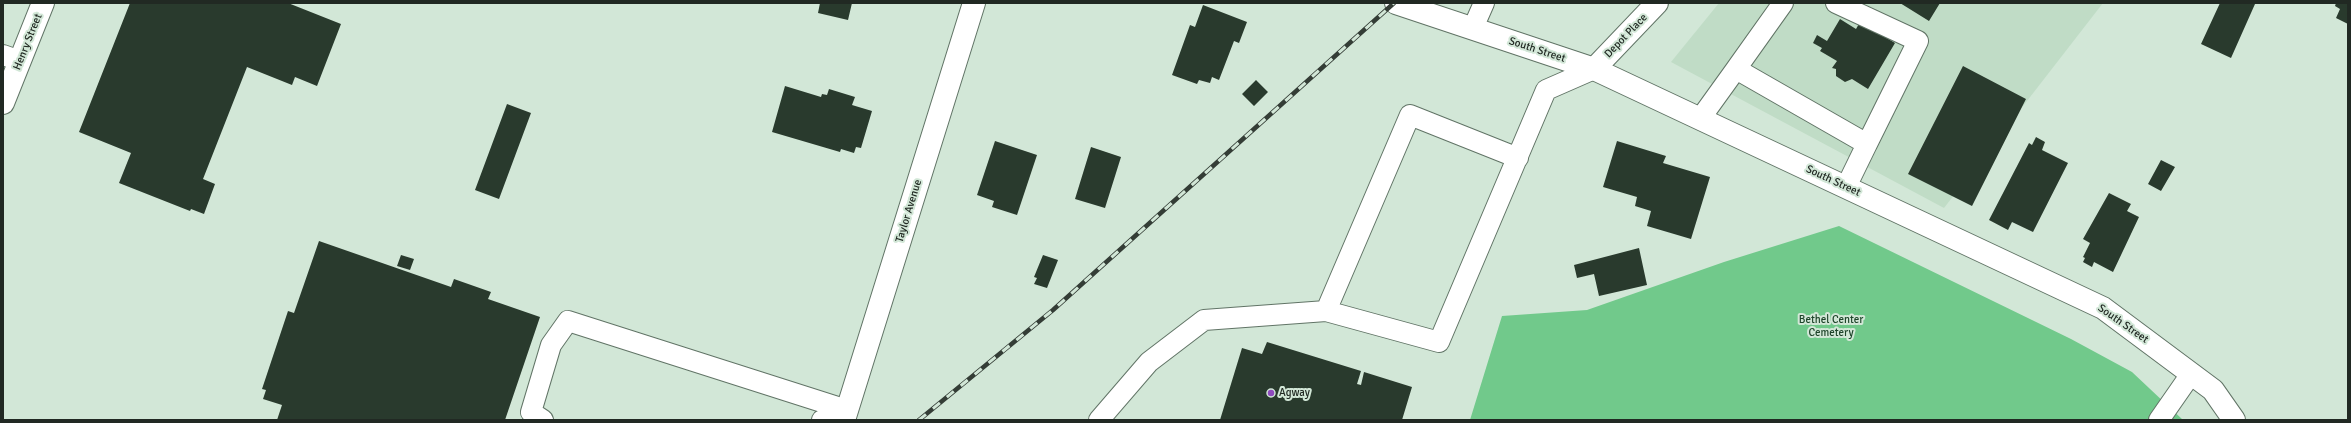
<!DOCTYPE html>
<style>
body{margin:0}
#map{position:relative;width:2351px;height:423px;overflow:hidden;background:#d2e7d7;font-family:Signika,sans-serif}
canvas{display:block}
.frame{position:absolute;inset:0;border:4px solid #212923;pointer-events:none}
</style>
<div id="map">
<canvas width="2351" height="423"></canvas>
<div class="frame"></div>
</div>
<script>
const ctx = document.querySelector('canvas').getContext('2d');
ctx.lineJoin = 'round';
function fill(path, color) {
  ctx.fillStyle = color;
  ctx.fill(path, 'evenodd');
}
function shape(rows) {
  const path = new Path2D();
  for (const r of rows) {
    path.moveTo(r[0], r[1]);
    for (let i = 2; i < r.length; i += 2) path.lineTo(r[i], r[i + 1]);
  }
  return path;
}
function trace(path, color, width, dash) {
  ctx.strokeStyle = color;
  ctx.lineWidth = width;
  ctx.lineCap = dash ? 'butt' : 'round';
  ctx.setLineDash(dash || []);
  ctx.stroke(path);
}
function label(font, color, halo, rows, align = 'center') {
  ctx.font = font + ' Signika,sans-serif';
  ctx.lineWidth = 4;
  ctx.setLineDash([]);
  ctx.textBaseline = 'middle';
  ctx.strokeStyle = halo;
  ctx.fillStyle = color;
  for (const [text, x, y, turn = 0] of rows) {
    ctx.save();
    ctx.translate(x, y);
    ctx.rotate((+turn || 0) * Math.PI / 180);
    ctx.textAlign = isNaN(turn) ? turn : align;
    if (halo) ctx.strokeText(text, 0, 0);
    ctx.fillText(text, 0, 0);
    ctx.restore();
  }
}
const built = shape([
 [1719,3,2103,3,1944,208,1671,62]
]);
const green = shape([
 [1839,226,2071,339,2132,372,2183,420,1470,420,1502,316,1587,310,1724,262]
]);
const building = shape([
 [130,3,288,3,341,24,317,86,295,77,292,85,247,67,203,179,215,184,204,214,191,209,190,211,119,183,131,153,79,132],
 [820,3,852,3,848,20,818,13],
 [1900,3,1940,3,1929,21],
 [2220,3,2255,4,2231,58,2201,44],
 [2336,3,2348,3,2348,24,2336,18,2340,9,2335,6],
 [1203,5,1247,22,1239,43,1234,41,1219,80,1212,77,1210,83,1199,80,1197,84,1172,75,1190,25,1195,27],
 [1840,19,1856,29,1860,22,1895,43,1868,89,1852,79,1845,82,1836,76,1836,69,1832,68,1837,61,1820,51,1822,48,1813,43,1817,35,1827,41],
 [1963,66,2026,99,1972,206,1908,174],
 [1256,80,1268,92,1254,106,1242,94],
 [785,86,821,97,822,94,827,95,829,89,855,97,852,105,872,111,861,148,856,147,854,153,841,149,840,152,772,132],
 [507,104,531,113,499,199,475,190],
 [2036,137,2045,142,2042,150,2068,163,2033,232,2012,222,2008,230,1989,220,2029,143,2032,145],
 [995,141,1037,155,1017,215,992,207,994,201,977,195],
 [1617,141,1666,156,1663,163,1710,177,1691,239,1647,226,1651,211,1635,206,1637,197,1603,187],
 [1091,147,1121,157,1105,208,1075,199],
 [2161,160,2175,167,2161,191,2148,184],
 [2109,193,2131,204,2127,211,2139,217,2113,272,2094,262,2092,267,2083,262,2085,258,2083,257,2090,243,2083,239],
 [319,241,451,287,454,279,491,292,488,299,540,317,505,420,277,420,282,405,263,399,266,390,262,389,288,311,294,313],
 [1639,248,1647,285,1599,296,1594,274,1577,278,1574,265],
 [401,255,414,259,410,270,397,266],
 [1043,255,1058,260,1047,288,1034,284,1037,278,1034,277],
 [1267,342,1361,371,1357,384,1361,385,1364,372,1412,387,1402,420,1220,420,1242,348,1262,354]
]);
const service = shape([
 [1836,3,1918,41,1867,144],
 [1473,28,1484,3],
 [3,55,20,61],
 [1736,69,1783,3],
 [1700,119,1736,69,1867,144,1846,187],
 [1326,311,1410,115,1518,158],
 [543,420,531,412,551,345,568,321,847,410],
 [822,420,847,410],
 [1099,420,1149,362,1204,320,1326,311,1439,342,1546,90,1594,69],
 [2159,420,2191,374]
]);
const minor = shape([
 [1594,69,1657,3],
 [3,103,43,3],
 [844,420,974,3]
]);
const tertiary = shape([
 [1396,3,1594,69,2103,308,2213,390,2234,420]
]);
const rail = shape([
 [919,420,1053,310,1394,3]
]);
const markers = [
 [1271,393,4,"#8f4abe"]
];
const streetNames = [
 ["Depot Place",1626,36,-46],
 ["Henry Street",28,42,-68],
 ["South Street",1537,50,18],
 ["South Street",1833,181,25],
 ["Taylor Avenue",909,211,-73],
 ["South Street",2123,324,35]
];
const parkNames = [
 ["Bethel Center",1831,320],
 ["Cemetery",1831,333]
];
const poiNames = [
 ["Agway",1279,393]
];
fill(built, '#c0dcc6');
fill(green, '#71c98b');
fill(building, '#293a2d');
trace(service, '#617466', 22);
trace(minor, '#617466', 24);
trace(tertiary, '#617466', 24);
trace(service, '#fff', 20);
trace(minor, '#fff', 22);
trace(tertiary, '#fff', 22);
trace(rail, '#343d36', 4.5);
trace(rail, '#d2e7d7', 3, [9]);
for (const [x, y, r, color] of markers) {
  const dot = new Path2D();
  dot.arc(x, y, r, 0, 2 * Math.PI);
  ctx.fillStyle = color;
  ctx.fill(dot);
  trace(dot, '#d2e7d7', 1.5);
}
label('11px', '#212923', '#d2e7d7', streetNames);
label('11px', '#1e442a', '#d2e7d7', parkNames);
label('11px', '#212923', '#d2e7d7', poiNames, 'left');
</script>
